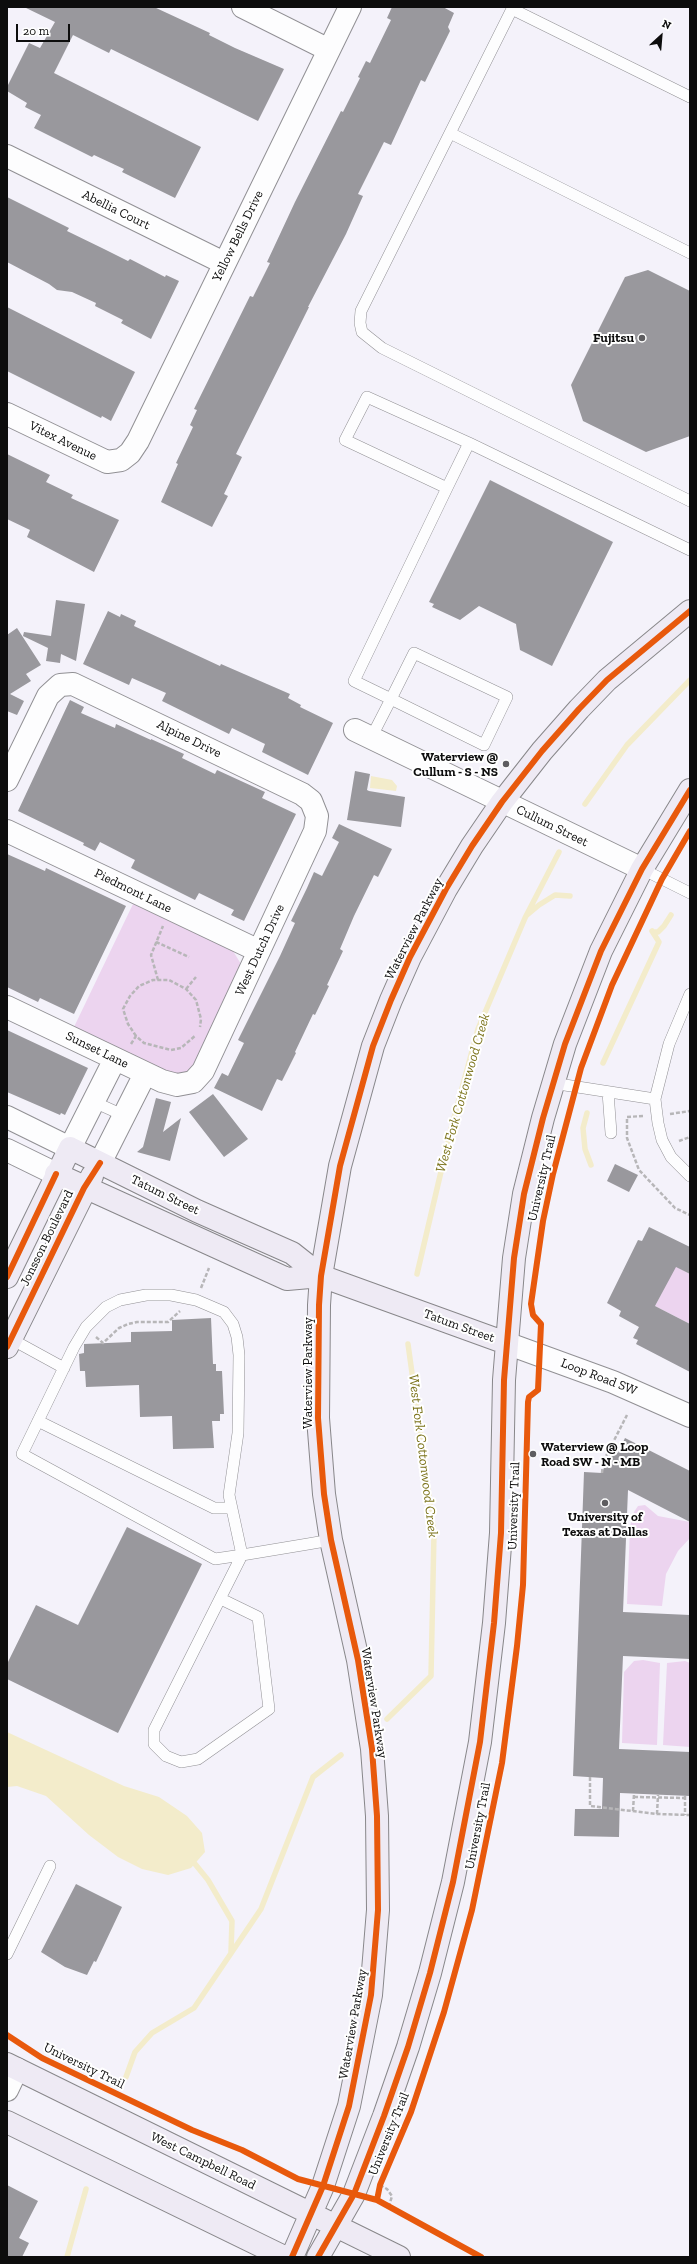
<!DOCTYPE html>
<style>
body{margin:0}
#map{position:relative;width:697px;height:2264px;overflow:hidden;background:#f4f2fa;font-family:"Zilla Slab",serif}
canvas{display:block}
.frame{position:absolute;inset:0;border:8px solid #0d0d0d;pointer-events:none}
.north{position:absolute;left:641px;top:16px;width:40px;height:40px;-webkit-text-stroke:3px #fff;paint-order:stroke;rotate:26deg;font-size:11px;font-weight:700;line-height:16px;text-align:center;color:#0d0d0d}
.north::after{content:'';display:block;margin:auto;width:14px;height:18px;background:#0d0d0d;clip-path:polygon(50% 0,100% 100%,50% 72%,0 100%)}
.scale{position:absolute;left:16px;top:24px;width:54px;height:18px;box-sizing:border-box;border:2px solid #0d0d0d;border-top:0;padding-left:5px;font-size:12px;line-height:14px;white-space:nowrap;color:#0d0d0d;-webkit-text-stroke:3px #fff;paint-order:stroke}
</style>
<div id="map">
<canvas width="697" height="2264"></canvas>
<div class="frame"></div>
<div class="north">N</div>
<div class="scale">20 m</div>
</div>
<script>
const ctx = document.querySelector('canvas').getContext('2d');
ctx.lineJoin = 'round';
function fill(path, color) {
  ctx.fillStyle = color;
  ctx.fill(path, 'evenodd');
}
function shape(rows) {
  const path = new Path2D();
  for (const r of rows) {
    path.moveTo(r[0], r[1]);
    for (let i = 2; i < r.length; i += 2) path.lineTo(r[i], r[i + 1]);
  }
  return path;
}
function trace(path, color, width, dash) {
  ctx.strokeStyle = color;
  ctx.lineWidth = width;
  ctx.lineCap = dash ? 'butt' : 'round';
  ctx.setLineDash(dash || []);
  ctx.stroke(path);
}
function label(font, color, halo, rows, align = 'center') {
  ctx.font = font + ' "Zilla Slab",serif';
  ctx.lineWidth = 4;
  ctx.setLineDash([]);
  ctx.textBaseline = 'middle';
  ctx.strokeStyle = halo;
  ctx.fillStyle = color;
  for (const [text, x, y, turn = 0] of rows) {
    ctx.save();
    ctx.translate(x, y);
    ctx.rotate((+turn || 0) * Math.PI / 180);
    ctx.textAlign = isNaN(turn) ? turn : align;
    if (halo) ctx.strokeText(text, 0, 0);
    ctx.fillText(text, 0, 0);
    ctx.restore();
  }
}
const green = shape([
 [133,904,233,951,241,964,192,1067,189,1072,183,1075,173,1074,74,1027],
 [673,1265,690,1274,690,1324,655,1306,667,1283],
 [645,1505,658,1516,690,1522,690,1538,678,1551,666,1574,662,1606,627,1604,630,1527,634,1512,638,1506],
 [643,1660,660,1663,657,1745,622,1743,624,1672,634,1661],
 [685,1661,690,1663,690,1747,663,1745,667,1663]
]);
const water = shape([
 [371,776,392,780,397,786,396,791,370,788],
 [7,1732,124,1786,159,1797,187,1816,202,1833,205,1852,191,1868,168,1875,142,1869,118,1857,89,1835,46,1796,17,1786,7,1787]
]);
const stream = shape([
 [585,804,627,745,690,680],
 [527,915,539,905,555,895,570,896],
 [654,932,658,932,664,926,671,915],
 [603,1063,659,942,652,931],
 [587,1113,583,1128,585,1149,591,1165],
 [417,1274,451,1129,478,1029,525,918,559,852],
 [387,1719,431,1676,434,1533,408,1344],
 [191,1859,208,1880,232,1921,231,1952],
 [126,2077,135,2052,152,2033,194,2008,261,1909,313,1777,341,1755],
 [67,2257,86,2189]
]);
const building = shape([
 [24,7,154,7,210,33,209,35,235,48,284,69,258,121,111,49,109,53,73,35,54,73,201,147,175,198,122,172,124,169,94,155,92,157,34,128,41,115,25,107,27,103,7,91,7,87,29,43,40,48,55,22],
 [392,7,443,7,454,13,448,27,450,31,425,82,421,80,391,145,384,142,358,194,363,196,346,234,308,307,309,307,236,454,242,457,224,494,228,496,212,527,161,502,178,464,176,463,193,427,190,425,197,410,194,409,250,296,253,297,270,263,267,262,295,202,341,111,343,112,360,78,358,77,366,61,370,63,391,20,387,18],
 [7,197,69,228,67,231,104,249,128,261,130,259,165,277,166,275,179,281,151,339,121,323,123,320,95,306,96,303,72,292,57,290,49,284,7,262],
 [648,270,690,291,690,436,646,452,583,421,571,385,625,277],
 [7,307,135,372,111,421,102,416,101,418,7,371],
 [7,454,50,475,46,482,73,495,71,498,119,520,94,572,27,537,30,530,7,519],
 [490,480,613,542,552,666,520,650,516,624,479,606,460,620,432,607,434,604,429,602],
 [56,600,85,604,76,661,61,654,60,663,46,661,48,648,23,636,24,632,51,636],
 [108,611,120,617,121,614,136,621,134,626,220,666,221,664,290,694,288,698,301,705,300,707,333,723,308,775,262,752,265,744,232,728,229,734,162,701,166,693,132,678,129,685,83,664],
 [17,628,41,665,26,674,31,681,10,694,24,701,17,715,7,711,7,635],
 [70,700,84,707,81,713,115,728,116,724,151,740,151,739,184,754,182,758,215,774,217,770,265,792,262,798,296,814,244,921,231,915,234,910,199,893,195,900,131,868,135,860,100,842,95,851,83,845,84,843,18,811],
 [355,771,370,774,367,790,369,791,405,797,401,827,347,820],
 [339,824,392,849,378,877,374,875,354,916,340,949,343,951,327,985,329,986,315,1015,313,1014,295,1052,296,1053,282,1081,277,1079,262,1111,214,1088,222,1073,228,1076,244,1043,238,1040,280,956,295,923,291,921,307,888,314,872,322,876,339,842,332,838],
 [7,854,45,871,46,868,126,906,74,1014,40,998,38,1002,7,987],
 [7,1030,88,1068,65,1115,61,1113,60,1115,7,1092],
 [213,1094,248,1139,224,1157,189,1112],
 [156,1098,171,1102,163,1132,181,1118,170,1161,137,1152,143,1147],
 [615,1164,638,1175,629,1192,607,1181],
 [649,1227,690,1247,690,1274,676,1267,655,1306,690,1324,690,1372,636,1344,638,1340,633,1338,639,1327,619,1316,621,1311,607,1303,638,1240,642,1241],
 [211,1318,213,1364,216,1364,216,1371,222,1371,224,1414,220,1414,220,1421,212,1421,214,1448,173,1449,172,1416,140,1417,139,1385,86,1387,85,1371,80,1371,79,1354,84,1353,84,1344,131,1342,131,1332,172,1331,172,1320],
 [625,1438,690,1471,690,1522,628,1490,623,1612,690,1615,690,1659,623,1656,619,1749,690,1752,690,1796,620,1793,619,1837,574,1836,575,1809,602,1809,603,1778,573,1776,584,1472,602,1473,611,1450,618,1453],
 [127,1527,202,1564,118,1733,7,1679,7,1664,36,1605,78,1625],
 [76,1884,122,1907,96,1962,94,1961,87,1975,65,1967,41,1952],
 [7,2185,38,2201,19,2238,29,2243,22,2257,7,2257]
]);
const path = shape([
 [156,942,189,957],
 [158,980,151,955,163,926],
 [186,989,196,977],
 [136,1036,128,1024,123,1009,130,996,139,986,153,980,169,980,186,989,196,1000,201,1019,200,1027],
 [131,1044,136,1036,144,1043,171,1050,181,1048,196,1035],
 [670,1114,690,1111],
 [643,1116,627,1117,627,1138,639,1170,675,1208,690,1215],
 [679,1141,690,1137],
 [201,1288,209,1268],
 [96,1337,103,1343,119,1328,128,1324,137,1322,168,1322,180,1311],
 [602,1473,603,1462,627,1415],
 [590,1777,590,1806,657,1814,690,1815],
 [685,1796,685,1815],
 [634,1797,685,1798],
 [633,1811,634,1794],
 [657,1814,658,1795],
 [380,2185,387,2189,392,2196,389,2206]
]);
const lane = shape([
 [450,133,512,9,690,97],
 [690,253,450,133,361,311,360,323,362,332,382,348,690,501],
 [469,443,690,550],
 [371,738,391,699,414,653,507,697,484,745,391,699,354,681,447,488,469,443,367,397,345,440,447,488],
 [642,869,690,893],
 [690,994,669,1044,655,1099,658,1123,662,1140,671,1157,690,1176],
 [552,1083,655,1099],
 [608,1092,611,1133],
 [94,1102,125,1116],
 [11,1339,64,1368],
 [38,1421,214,1508,232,1508],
 [221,1599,258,1617,269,1709,198,1759,181,1762,166,1756,154,1744,154,1730,242,1555,229,1495,238,1433,239,1355,237,1337,233,1324,224,1312,196,1300,171,1295,146,1295,120,1300,106,1307,86,1327,74,1347,22,1454,215,1559,242,1555,308,1544,331,1540],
 [7,1954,50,1866]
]);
const street = shape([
 [243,7,329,50],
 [7,156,224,263],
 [7,414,107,462,121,460,130,453,138,441,350,7],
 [355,730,642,869],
 [7,780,48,696,60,685,73,684,302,794,311,801,317,816,315,831,203,1071,193,1082,177,1085,162,1081,7,1007],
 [7,831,259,951],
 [7,1117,70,1148,115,1059],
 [7,1150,56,1174],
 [100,1163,145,1074],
 [506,1343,613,1382,690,1416],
 [7,2090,17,2069]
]);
const secondary = shape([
 [56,1174,287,1279,321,1276],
 [7,1277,70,1148,197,1211,292,1253,321,1276,506,1343],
 [7,1347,92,1176],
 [7,2064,399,2257],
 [7,2122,284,2257],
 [292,2257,323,2186,349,2106,371,1995,378,1910,377,1816,372,1749,358,1660,331,1540,324,1494,318,1418,319,1305,321,1276,340,1166,373,1046,391,1000,410,957,446,889,472,846,502,802,542,751,579,709,607,680,690,611],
 [318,2257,354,2194,384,2116,408,2047,430,1973,453,1882,480,1742,494,1623,501,1533,504,1380,514,1258,524,1194,543,1118,565,1044,601,951,642,869,690,790]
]);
const cycleway = shape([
 [7,1277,56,1174],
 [7,1347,84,1188,100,1163],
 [7,2035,42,2058,192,2130,242,2150,298,2179,377,2200,481,2257],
 [377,2200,380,2185,411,2112,444,2012,472,1910,502,1763,517,1646,523,1585,528,1402,529,1397,538,1390,541,1324,533,1315,531,1304,543,1221,553,1174,581,1068,612,985,662,879,690,831],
 [292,2257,323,2186,349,2106,371,1995,378,1910,377,1816,372,1749,358,1660,331,1540,324,1494,318,1418,319,1305,321,1276,340,1166,373,1046,391,1000,410,957,446,889,472,846,502,802,542,751,579,709,607,680,690,611],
 [318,2257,354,2194,384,2116,408,2047,430,1973,453,1882,480,1742,494,1623,501,1533,504,1380,514,1258,524,1194,543,1118,565,1044,601,951,642,869,690,790]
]);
const markers = [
 [642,338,4,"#5e5d60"],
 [506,764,4,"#5e5d60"],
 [533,1454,4,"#5e5d60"],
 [605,1503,4,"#5e5d60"]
];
const streetNames = [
 ["Abellia Court",116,210,26],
 ["Yellow Bells Drive",238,236,-64],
 ["Vitex Avenue",63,441,26],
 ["Alpine Drive",189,739,26],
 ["Cullum Street",552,826,26],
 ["Piedmont Lane",133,891,26],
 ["Waterview Parkway",414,929,-63],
 ["West Dutch Drive",260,950,-65],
 ["Sunset Lane",97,1050,26],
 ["University Trail",542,1178,-77],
 ["Tatum Street",165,1195,26],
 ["Jonsson Boulevard",47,1238,-64],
 ["Tatum Street",459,1326,20],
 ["Waterview Parkway",308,1373,-90],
 ["Loop Road SW",599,1377,21],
 ["University Trail",514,1506,-88],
 ["Waterview Parkway",374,1703,81],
 ["University Trail",478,1826,-79],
 ["Waterview Parkway",353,2024,-80],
 ["University Trail",84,2066,26],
 ["University Trail",389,2134,-68],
 ["West Campbell Road",203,2161,26]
];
const poiNames = [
 ["Fujitsu",634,338],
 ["Waterview @",498,757],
 ["Cullum - S - NS",498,772],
 ["Waterview @ Loop",541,1447,"left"],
 ["Road SW - N - MB",541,1462,"left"],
 ["University of",605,1517,"center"],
 ["Texas at Dallas",605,1532,"center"]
];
const waterNames = [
 ["West Fork Cottonwood Creek",463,1093,-74],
 ["West Fork Cottonwood Creek",423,1456,83]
];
fill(green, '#ecd4ef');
fill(water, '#f3eccb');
trace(stream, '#f3eccb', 5.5);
fill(building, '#99989d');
trace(lane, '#919094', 12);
trace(street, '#919094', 24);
trace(secondary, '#88878a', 24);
trace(path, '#b7b6b8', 2.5, [4, 2]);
trace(lane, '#fdfdfe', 11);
trace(street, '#fdfdfe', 22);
trace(secondary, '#eeeaf4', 22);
trace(cycleway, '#e8590c', 6);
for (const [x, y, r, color] of markers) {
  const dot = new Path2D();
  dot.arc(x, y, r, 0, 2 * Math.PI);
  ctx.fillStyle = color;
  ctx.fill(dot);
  trace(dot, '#fff', 1.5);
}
label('13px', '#0d0d0d', '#fff', streetNames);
label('bold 13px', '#0d0d0d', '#fff', poiNames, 'right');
label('italic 14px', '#7c741c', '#fff', waterNames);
</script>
